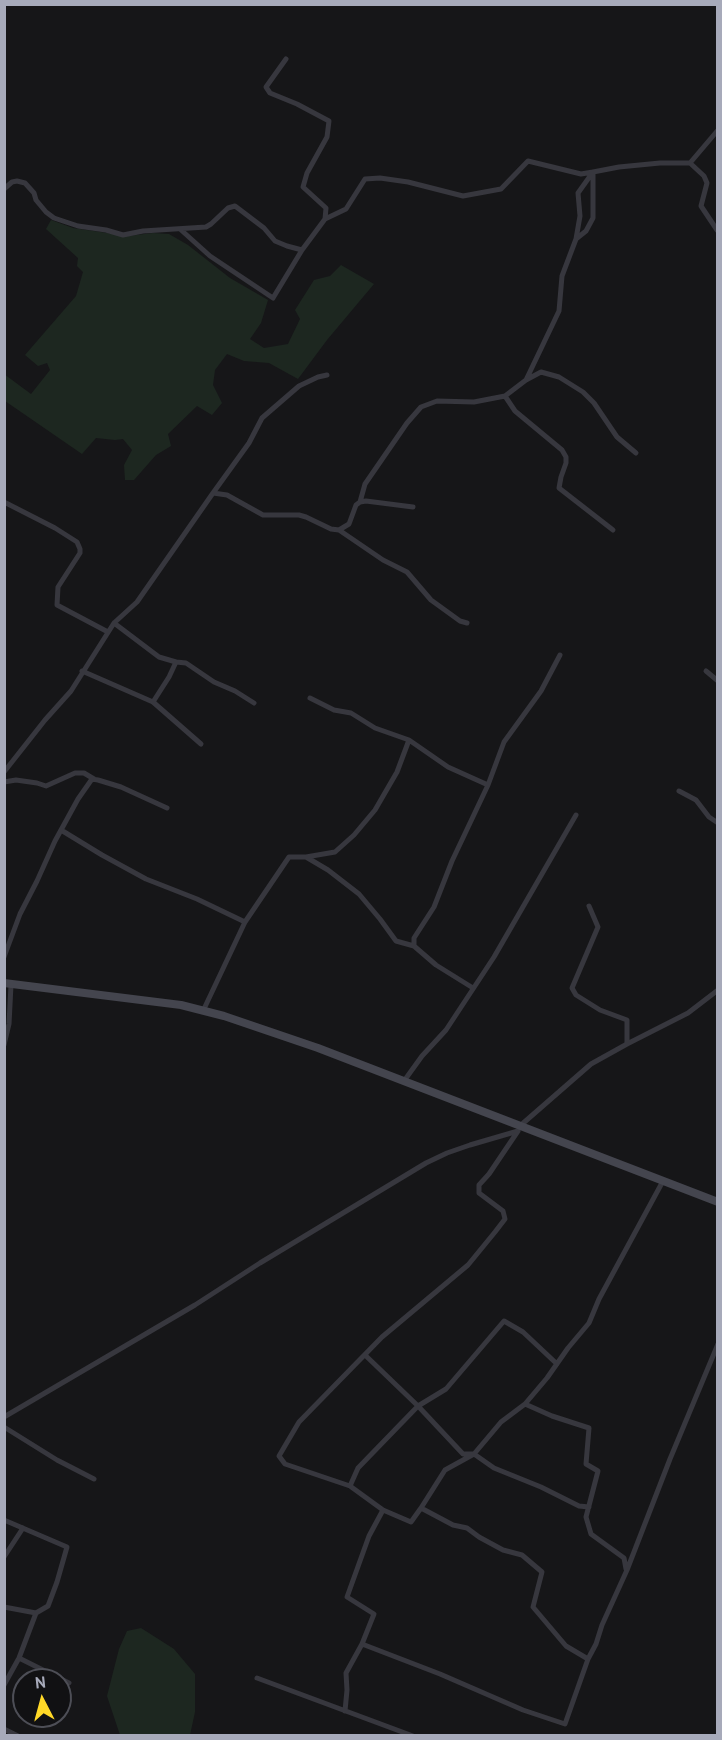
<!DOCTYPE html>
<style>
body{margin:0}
#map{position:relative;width:722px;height:1740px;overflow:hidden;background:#161618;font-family:"PT Sans",sans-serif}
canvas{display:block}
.frame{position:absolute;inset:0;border:6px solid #a7aaba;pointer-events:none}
.north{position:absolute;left:12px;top:1668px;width:60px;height:60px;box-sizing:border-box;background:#111113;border:2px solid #4d4e56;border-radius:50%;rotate:354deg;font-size:16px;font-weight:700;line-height:24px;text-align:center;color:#a7aaba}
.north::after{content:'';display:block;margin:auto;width:21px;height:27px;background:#ffd827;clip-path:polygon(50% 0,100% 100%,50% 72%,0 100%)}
</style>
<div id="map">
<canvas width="722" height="1740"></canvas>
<div class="frame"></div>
<div class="north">N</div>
</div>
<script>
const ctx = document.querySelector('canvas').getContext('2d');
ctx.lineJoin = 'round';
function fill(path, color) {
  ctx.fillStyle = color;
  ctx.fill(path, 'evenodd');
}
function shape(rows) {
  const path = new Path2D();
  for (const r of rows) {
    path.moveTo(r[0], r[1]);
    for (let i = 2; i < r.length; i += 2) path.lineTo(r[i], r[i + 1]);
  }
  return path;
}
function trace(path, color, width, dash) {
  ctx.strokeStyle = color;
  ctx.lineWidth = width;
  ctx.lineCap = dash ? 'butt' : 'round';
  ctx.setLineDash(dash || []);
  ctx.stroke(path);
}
const green = shape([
 [51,220,73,228,128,236,153,233,169,234,188,245,230,278,268,300,261,323,250,339,264,348,288,344,300,319,295,310,314,280,330,276,341,265,374,284,327,340,298,379,269,363,244,361,227,354,215,370,213,385,222,403,212,415,197,406,168,434,171,446,156,455,134,480,125,480,124,465,132,450,123,439,115,440,96,438,82,454,5,401,4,374,31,394,50,370,47,363,38,366,25,355,76,296,83,272,77,266,78,258,46,229],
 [141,1628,174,1649,195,1674,195,1712,190,1735,120,1735,107,1696,119,1649,127,1631]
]);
const minor = shape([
 [286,59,266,87,270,93,297,104,329,121,327,137,307,173,303,187,326,208,325,219],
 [690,163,718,130],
 [4,189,12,182,17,181,25,183,34,193,36,200,46,212,54,218,78,226,106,230,123,235,143,231,206,227,211,224,228,208,235,206,264,228,275,241,287,246,302,250,325,219,346,209,365,179,380,178,408,182,463,196,501,189,528,161,581,174,593,172,593,218,586,231,576,239],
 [180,229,210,256,273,298,302,250],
 [526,380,541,372,559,377,583,392,594,403,617,437,636,453],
 [505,396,515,411,562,450,566,457,566,463,561,477,559,488,613,530],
 [213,493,249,443,262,418,299,386,318,377,327,375],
 [4,502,55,528,77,542,80,549,80,553,58,587,57,605,108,632],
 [360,502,365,484,407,423,421,407,437,401,474,402,505,396,526,380,559,311,562,276,576,239,580,216,578,193,593,172,619,167,660,163,690,163,704,176,707,183,701,206,717,230],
 [339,530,383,560,407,572,431,600,460,621,467,623],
 [114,623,159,657,176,662,169,677,153,702],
 [176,662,186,663,214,682,235,691,254,703],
 [82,671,153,702,201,744],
 [706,671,718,681],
 [310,698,334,710,351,713,375,728,409,740,448,767,488,785],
 [4,772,45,720,71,691,114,623,137,602,213,493,227,495,263,515,299,515,306,517,331,529,339,530,349,524,356,505,360,502,366,501,413,507],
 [4,782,16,780,37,783,46,786,75,773,84,773,94,779],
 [679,791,696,800,709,817,718,823],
 [61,830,102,855,146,879,197,899,245,922],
 [306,857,328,870,359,894,380,919,396,941,414,946],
 [589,906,598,927,572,988,576,995,600,1010,627,1020,627,1044],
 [4,957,20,914,37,881,55,841,78,799,92,779,98,780,121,787,167,808],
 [473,988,436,965,414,946,414,938,434,907,452,861,488,785,504,742,541,691,560,655],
 [203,1011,245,922,289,857,306,857,335,852,354,835,375,810,397,772,409,740],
 [4,1045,9,1024,11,985],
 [404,1081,422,1056,446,1030,494,957,576,815],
 [521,1125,591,1064,627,1044,688,1013,718,990],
 [365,1355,418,1406,446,1389,504,1321,523,1332,557,1364],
 [525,1404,501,1422,474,1454,494,1468,541,1487,579,1506,589,1507],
 [4,1417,195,1305,260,1263,426,1163,447,1153,470,1145,518,1131],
 [4,1427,57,1460,94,1479],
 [474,1454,445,1470,421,1508,453,1525,467,1528,479,1537,503,1550,522,1555,542,1572,533,1607,566,1646,588,1659],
 [350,1486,358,1468,418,1406,463,1454,473,1454],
 [421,1508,411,1522,383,1510,350,1486,285,1464,279,1456,299,1422,382,1337,468,1265,495,1232,505,1219,503,1211,479,1193,479,1185,489,1174,518,1131],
 [4,1520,67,1547,57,1582,48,1606,36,1613],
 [4,1557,23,1528],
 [626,1569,624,1558,591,1534,586,1517,598,1471,586,1464,589,1428,552,1416,525,1404,547,1378,568,1348,589,1323,599,1299,663,1181],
 [4,1607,36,1613,19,1658,4,1685],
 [362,1644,374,1614,347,1597,369,1536,383,1510],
 [19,1658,69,1683],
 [257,1678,413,1736],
 [345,1711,347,1690,346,1673,362,1644,440,1674,523,1710,565,1724,588,1659,596,1644,602,1625,627,1570,670,1459,718,1344],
 [4,1729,18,1736]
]);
const secondary = shape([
 [4,983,181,1005,224,1016,318,1048,718,1202]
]);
fill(green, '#1d2720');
trace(minor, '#37373e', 5);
trace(secondary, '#44454e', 8);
</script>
